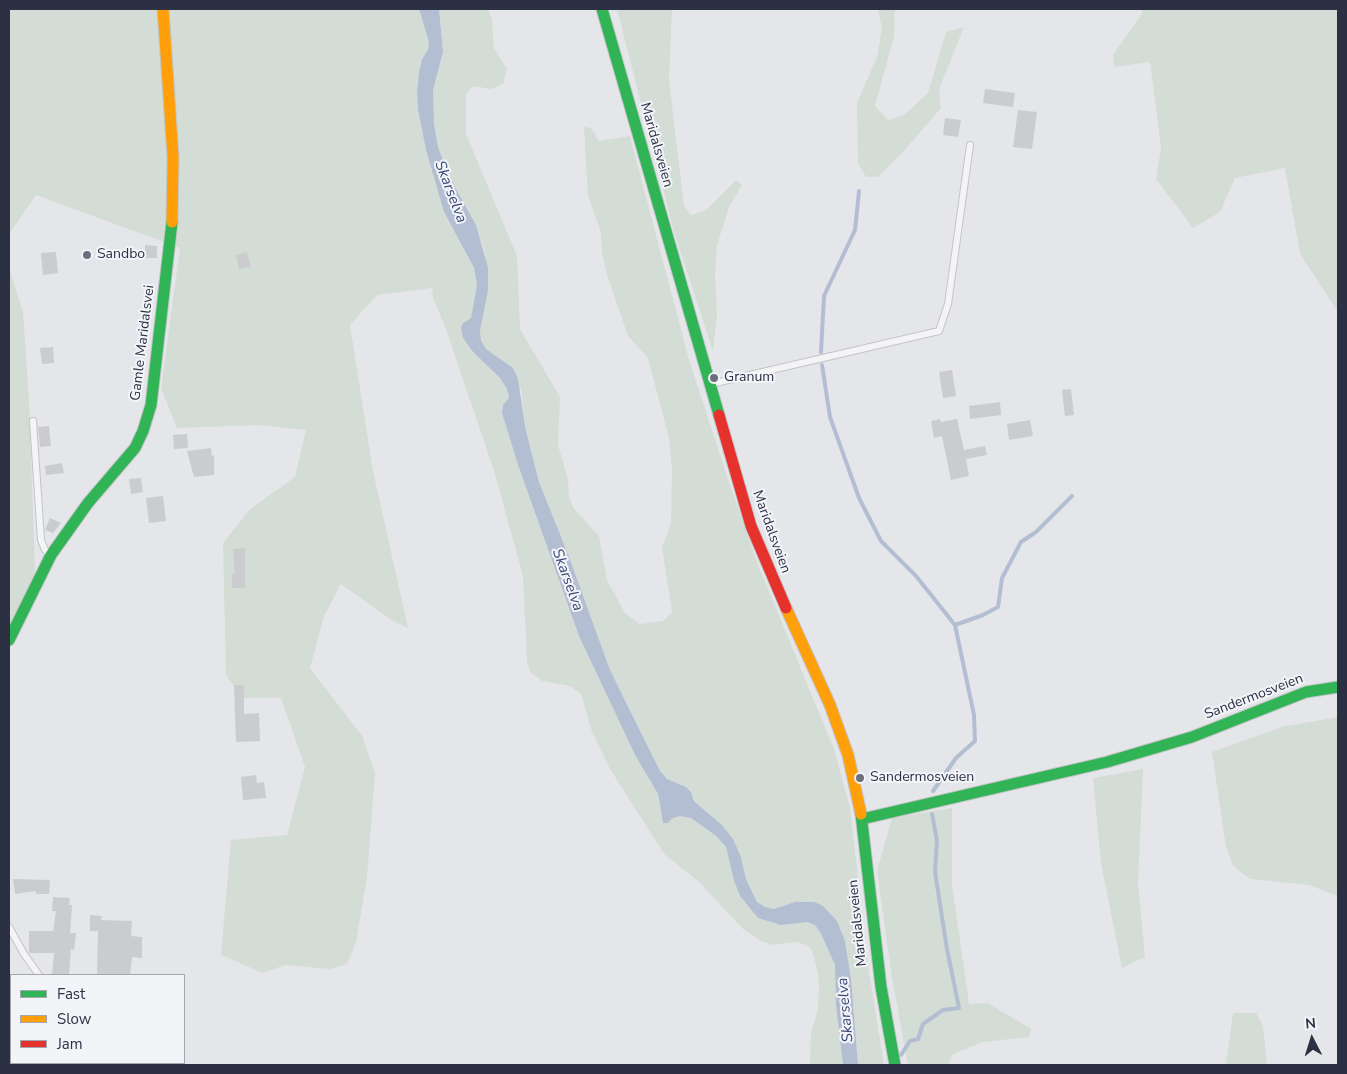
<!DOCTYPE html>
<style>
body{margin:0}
#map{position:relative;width:1347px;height:1074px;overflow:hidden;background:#e5e6e9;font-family:"Nunito Sans",sans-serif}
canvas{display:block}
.frame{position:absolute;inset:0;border:10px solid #2b3043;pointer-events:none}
.legend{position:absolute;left:10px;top:974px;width:175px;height:90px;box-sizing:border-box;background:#f3f4f8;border:1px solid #a3a6b0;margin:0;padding:6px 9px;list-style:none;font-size:15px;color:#2b3043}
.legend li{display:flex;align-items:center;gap:10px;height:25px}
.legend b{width:25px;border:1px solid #a3a6b0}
.north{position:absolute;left:1287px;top:1014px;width:50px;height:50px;-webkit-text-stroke:4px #f3f4f8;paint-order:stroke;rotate:355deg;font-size:14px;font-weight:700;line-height:20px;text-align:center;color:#2b3043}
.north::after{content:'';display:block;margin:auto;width:18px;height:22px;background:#2b3043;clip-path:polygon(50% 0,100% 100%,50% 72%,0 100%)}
</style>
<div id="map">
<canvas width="1347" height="1074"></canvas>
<div class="frame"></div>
<ul class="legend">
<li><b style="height:6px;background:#30b455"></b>Fast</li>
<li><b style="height:6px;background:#ff9f0a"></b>Slow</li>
<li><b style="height:6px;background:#e5322d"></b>Jam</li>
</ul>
<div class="north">N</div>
</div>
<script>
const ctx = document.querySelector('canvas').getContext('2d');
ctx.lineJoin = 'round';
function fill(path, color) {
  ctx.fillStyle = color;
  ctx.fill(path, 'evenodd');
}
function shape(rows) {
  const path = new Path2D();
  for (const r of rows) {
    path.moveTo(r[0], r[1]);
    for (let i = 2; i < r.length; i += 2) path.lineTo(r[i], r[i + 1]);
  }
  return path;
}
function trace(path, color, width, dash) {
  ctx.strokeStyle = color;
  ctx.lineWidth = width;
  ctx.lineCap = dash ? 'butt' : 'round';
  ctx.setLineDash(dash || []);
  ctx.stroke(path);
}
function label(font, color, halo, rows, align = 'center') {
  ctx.font = font + ' "Nunito Sans",sans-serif';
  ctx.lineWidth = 4;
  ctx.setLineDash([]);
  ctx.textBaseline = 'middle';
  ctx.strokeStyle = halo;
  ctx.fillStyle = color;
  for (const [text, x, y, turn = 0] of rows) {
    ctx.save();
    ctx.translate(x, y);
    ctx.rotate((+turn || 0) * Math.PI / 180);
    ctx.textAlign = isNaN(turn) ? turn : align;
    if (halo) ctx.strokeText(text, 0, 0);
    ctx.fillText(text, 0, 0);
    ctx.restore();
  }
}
const green = shape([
 [9,9,419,9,429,42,428,50,422,59,419,72,417,93,418,110,426,150,444,212,474,269,477,285,471,319,462,324,461,329,463,338,473,352,500,378,507,389,509,398,502,413,518,465,579,636,635,755,658,794,661,815,671,819,680,816,691,818,716,836,726,847,734,881,740,896,758,918,790,923,807,922,815,925,821,934,835,965,836,1006,843,1065,810,1065,811,1034,818,1008,819,990,818,973,812,950,807,945,796,942,772,945,761,941,743,929,699,882,664,854,610,769,592,732,581,694,570,686,542,681,530,672,527,662,523,576,495,474,446,329,433,298,432,288,377,295,350,325,373,471,408,628,393,621,341,584,324,616,310,668,362,736,375,773,367,878,356,942,347,964,330,969,285,965,263,973,221,955,231,840,287,835,305,767,281,698,242,698,226,675,223,543,250,509,295,477,306,430,257,425,177,428,161,388,180,248,36,195,9,234],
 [439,9,488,9,492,19,494,48,507,69,503,84,491,89,473,86,466,94,466,134,517,256,520,329,560,397,558,445,568,479,569,497,574,509,599,536,607,580,625,613,640,624,663,621,672,612,662,547,671,524,672,468,669,438,648,358,628,336,607,275,602,252,601,232,588,196,584,127,591,128,599,141,630,136,689,360,731,488,757,562,834,749,850,808,869,971,884,1065,858,1065,845,941,785,906,774,909,765,907,757,902,746,879,741,857,722,825,694,801,691,792,686,787,667,779,660,771,610,670,568,554,539,482,526,431,521,389,497,357,486,349,481,340,480,331,488,291,488,267,484,249,476,225,449,176,438,147,434,124,433,90,443,52],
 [617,9,672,9,669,80,684,206,691,215,706,210,736,180,742,185,729,207,717,245,715,274,717,315,713,351,674,232],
 [878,9,895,9,894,36,875,106,888,120,904,115,928,93,946,32,964,27,939,89,941,108,903,152,878,177,866,177,858,163,857,103,877,57,882,28],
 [1141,9,1338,9,1338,312,1300,254,1285,168,1235,178,1220,212,1193,228,1156,179,1161,148,1150,62,1114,67,1113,55,1143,12],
 [9,268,23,312,29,400,35,568,34,581,9,632],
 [1338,717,1338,896,1309,885,1250,879,1233,866,1226,847,1212,752,1281,727],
 [1143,769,1138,884,1145,957,1122,968,1101,863,1093,778],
 [952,808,952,884,969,1004,988,1003,1031,1029,1029,1037,983,1042,953,1054,948,1065,908,1065,892,978,877,871,892,818],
 [1233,1013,1256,1013,1263,1026,1267,1065,1226,1065]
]);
const water = shape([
 [419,9,439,9,443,52,433,90,434,124,438,147,449,176,476,225,488,267,488,291,480,331,481,340,486,349,513,368,518,379,526,431,539,482,568,554,610,670,660,771,667,779,686,787,691,792,694,801,722,825,733,839,741,857,746,879,757,902,765,907,774,909,795,902,814,902,823,906,837,921,845,941,851,979,858,1065,843,1065,836,1006,835,965,821,934,815,925,807,922,781,925,758,918,740,896,734,881,726,847,716,836,691,818,680,816,671,819,668,823,663,823,658,794,635,755,579,636,518,465,502,413,503,405,509,398,507,389,500,378,473,352,463,338,461,328,462,324,471,318,477,285,474,268,444,212,426,150,418,110,417,93,419,72,422,59,428,50,429,42]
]);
const stream = shape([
 [821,352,824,296,855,230,859,191],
 [822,365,830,417,859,498,881,541,916,576,955,625,974,715,975,741,956,758,933,791],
 [955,625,983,615,998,607,1002,578,1021,542,1036,532,1072,496],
 [901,1055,910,1041,918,1039,923,1024,943,1010,959,1008,947,949,935,872,937,841,932,814]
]);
const building = shape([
 [985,89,1015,93,1013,107,983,103],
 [1018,110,1037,112,1032,149,1013,147],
 [945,118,961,120,958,137,943,135],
 [145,245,157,246,157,258,145,258],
 [56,252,58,273,43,275,41,253],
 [247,252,251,267,239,269,236,255],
 [53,347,54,363,42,364,40,348],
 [952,370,956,396,943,398,939,372],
 [1071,389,1074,415,1065,416,1062,390],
 [1000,402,1001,415,970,419,969,406],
 [940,419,941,422,957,419,964,450,985,446,987,455,966,459,969,476,951,480,942,436,934,438,931,421],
 [1030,420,1033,436,1009,440,1007,424],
 [49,426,51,446,40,447,38,427],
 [187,434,188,448,174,449,173,435],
 [211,448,212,456,214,455,214,475,194,477,187,451],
 [62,463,64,473,46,475,45,466],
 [141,478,143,492,131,494,129,479],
 [163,496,166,521,149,523,146,498],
 [50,518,61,523,53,533,45,530],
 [245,548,245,588,232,588,232,574,235,574,233,549],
 [234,685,244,685,244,714,259,713,260,741,236,742],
 [256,775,257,783,264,782,266,798,243,800,241,777],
 [13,879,50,880,49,894,36,894,36,891,15,894],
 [53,897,70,898,69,905,72,905,70,933,76,933,74,950,71,949,69,975,52,975,54,953,29,953,29,931,53,931,56,911,52,911],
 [90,915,102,916,101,920,132,921,131,936,142,937,142,958,132,957,130,975,97,975,98,931,90,931]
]);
const lane = shape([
 [711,384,939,331,948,304,970,145],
 [33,421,41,540,45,550,50,555],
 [9,927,24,954,39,975],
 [9,1023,11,1019],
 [120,1063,121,1065]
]);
const fast = shape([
 [602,9,719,415],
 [9,640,51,555,88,503,135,448,143,431,151,405,172,222],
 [861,814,881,987,895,1065],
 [862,819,1107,762,1192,737,1306,692,1338,687]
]);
const slow = shape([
 [163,9,173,157,172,222],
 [786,608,830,705,848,755,861,814]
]);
const jam = shape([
 [719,415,751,526,786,608]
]);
const markers = [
 [87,255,5,"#6c707d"],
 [714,378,5,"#6c707d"],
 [860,778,5,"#6c707d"]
];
const streetNames = [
 ["Maridalsveien",656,145,74],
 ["Gamle Maridalsvei",143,343,-83],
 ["Maridalsveien",771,532,70],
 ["Sandermosveien",1254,697,-21],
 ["Maridalsveien",858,923,-96]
];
const poiNames = [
 ["Sandbo",97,255],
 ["Granum",724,378],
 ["Sandermosveien",870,778]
];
const waterNames = [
 ["Skarselva",450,192,69],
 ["Skarselva",567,580,70],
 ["Skarselva",846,1010,-95]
];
fill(green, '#d4ddd5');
fill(water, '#b4bed3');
trace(stream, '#b4bed3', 4);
fill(building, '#cbccd0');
trace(lane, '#c3c4c7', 8);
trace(fast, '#c3c4c7', 13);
trace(slow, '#c3c4c7', 13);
trace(jam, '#c3c4c7', 13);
trace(lane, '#f4f4f6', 6);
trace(fast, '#30b455', 11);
trace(slow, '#ff9f0a', 11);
trace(jam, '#e5322d', 11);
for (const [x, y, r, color] of markers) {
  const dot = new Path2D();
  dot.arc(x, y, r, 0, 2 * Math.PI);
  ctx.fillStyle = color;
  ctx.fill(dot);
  trace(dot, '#f3f4f8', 2);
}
label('14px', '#2b3043', '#f3f4f8', streetNames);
label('14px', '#2b3043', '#f3f4f8', poiNames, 'left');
label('italic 15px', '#364876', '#f3f4f8', waterNames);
</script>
